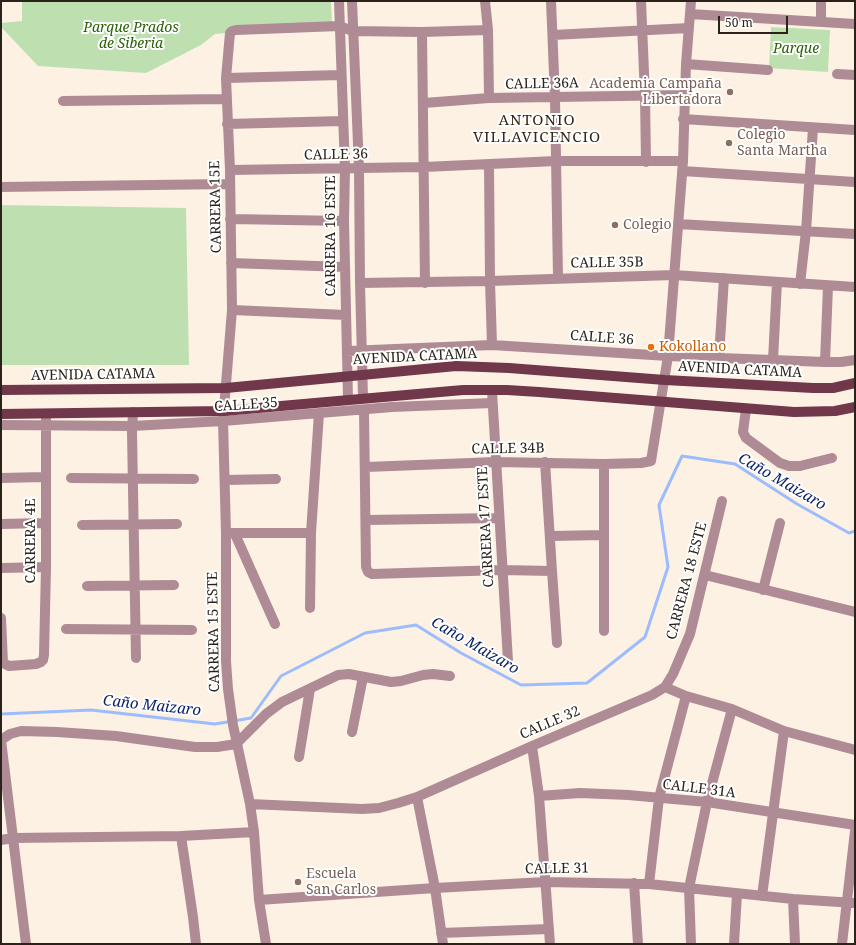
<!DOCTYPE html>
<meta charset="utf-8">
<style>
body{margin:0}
#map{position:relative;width:856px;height:945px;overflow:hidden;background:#fdf1e4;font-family:"Noto Serif",serif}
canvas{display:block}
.frame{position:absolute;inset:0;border:2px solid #2a231b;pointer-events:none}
.scale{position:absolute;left:718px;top:16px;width:70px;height:18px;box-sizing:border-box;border:2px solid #2a231b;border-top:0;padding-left:5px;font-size:12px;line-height:14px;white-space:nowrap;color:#2a231b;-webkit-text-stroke:3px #fff;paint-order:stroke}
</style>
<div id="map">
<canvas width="856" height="945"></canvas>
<div class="frame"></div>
<div class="scale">50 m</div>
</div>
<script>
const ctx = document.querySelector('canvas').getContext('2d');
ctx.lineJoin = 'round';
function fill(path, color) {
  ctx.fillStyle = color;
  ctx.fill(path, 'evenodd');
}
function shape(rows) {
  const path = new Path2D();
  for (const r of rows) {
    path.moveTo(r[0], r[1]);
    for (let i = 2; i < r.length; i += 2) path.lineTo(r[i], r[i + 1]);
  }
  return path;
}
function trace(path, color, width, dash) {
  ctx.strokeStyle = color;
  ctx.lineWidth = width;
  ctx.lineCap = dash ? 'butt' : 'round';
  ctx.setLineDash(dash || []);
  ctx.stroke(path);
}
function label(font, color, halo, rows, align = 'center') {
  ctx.font = font + ' "Noto Serif",serif';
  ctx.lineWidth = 4;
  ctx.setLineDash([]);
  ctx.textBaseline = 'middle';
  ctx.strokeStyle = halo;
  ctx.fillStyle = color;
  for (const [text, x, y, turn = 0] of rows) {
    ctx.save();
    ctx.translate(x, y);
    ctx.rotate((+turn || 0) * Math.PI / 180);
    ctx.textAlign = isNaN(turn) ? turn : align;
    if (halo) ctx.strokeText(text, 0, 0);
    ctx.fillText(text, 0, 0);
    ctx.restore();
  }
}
const green = shape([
 [22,1,331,1,332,23,215,34,201,45,146,73,38,66,1,27,1,23,22,21],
 [771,27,830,30,828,72,769,68],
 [1,205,186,208,189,365,1,365]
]);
const stream = shape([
 [1,714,91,710,215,724,251,718,281,676,365,633,416,625,461,653,521,685,587,683,645,637,668,567,659,505,682,456,735,464,797,504,849,533,855,531]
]);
const minor = shape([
 [339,1,345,169,344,221,348,399],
 [352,1,359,168,360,283,363,398],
 [485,1,488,30,489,98],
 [551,1,555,98,558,278],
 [641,1,645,96,646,162],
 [690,14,855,24],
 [821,22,821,1],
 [422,32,425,283],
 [553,35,689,28],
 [686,64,768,70],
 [837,74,855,75],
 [226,78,341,75],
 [63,101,226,99],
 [424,103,489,98,686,95],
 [683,119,855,130],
 [227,124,342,121],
 [489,165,490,281,492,345],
 [230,170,424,167,556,161,683,161],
 [682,171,855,182],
 [1,187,229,184],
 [230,219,344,221],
 [678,224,855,234],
 [231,263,345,267],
 [360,283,490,281,674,275,855,287],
 [800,284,806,231,813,128],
 [232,310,346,315],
 [347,351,492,345,668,356,825,362,841,362,855,360],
 [719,357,724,278],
 [773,360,777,282],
 [825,362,828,286],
 [492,391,508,661],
 [746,409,743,432,746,438,780,463,789,466,800,466,832,458],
 [364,410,366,567,368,572,372,574,502,570,552,571],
 [133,412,132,432,136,658],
 [1,425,132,426,223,421,392,407,492,403],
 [545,462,552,571,557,643],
 [604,464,604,631],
 [366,467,496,462,604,464,641,463,651,461,668,356,683,161,686,64,691,1],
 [1,478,45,477],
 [71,478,194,479],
 [225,480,276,479],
 [366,520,499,518],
 [1,524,45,523],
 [82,525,177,524],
 [231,533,311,533],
 [235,534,275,624],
 [551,536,603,535],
 [1,568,46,567],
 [705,575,855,612],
 [87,586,174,585],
 [763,590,780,523],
 [310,608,311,533,319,413],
 [1,618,3,663,9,666,36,664,41,662,43,660,44,655,46,567,46,419],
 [66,629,192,630],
 [665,687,673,674,690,634,722,501],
 [352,732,363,677],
 [1,740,10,734,21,731,57,732,116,736,195,747,217,747,236,744,266,714,282,702,338,675,349,674,391,682,401,681,423,675,433,674,450,676],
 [1,740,26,944],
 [532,746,539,796,550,944],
 [299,757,310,689],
 [539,796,580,793,628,795,707,802,855,825],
 [417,797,435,888,443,944],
 [250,804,362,809,379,808,398,803,417,797,532,746,652,695,665,687,686,696,732,709,784,731,855,750],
 [181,836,193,917,196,944],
 [1,840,13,838,181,836,254,832],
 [634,883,638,944],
 [649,884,659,798,686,696],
 [762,896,784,731],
 [793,899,795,944],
 [259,900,435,888,545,882,649,884,793,899,855,903],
 [441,933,549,929],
 [266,944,259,900,254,832,250,804,233,725,228,689,226,661,226,533,223,421,232,310,230,170,226,78,230,33,232,31,236,30,339,26,353,31,422,32,488,30],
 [691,944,689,888,707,802,732,709],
 [734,944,737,894],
 [842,944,855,831]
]);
const major = shape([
 [1,390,226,388,456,366,509,368,665,380,813,388,833,388,855,383],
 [1,414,224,411,463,390,507,390,539,392,794,412,835,411,855,407]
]);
const markers = [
 [730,92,4,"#8d6e63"],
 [729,143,4,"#8d6e63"],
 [615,225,4,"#8d6e63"],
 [651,347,4,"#e8710a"],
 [298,882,4,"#8d6e63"]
];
const parkNames = [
 ["Parque Prados",131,28],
 ["de Siberia",131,44],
 ["Parque",796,49]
];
const streetNames = [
 ["CALLE 36A",542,84,-1],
 ["CALLE 36",336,155,-1],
 ["CARRERA 15E",216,207,-91],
 ["CARRERA 16 ESTE",331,236,-90],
 ["CALLE 35B",607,263,-1],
 ["CALLE 36",602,338,4],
 ["AVENIDA CATAMA",415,357,-3],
 ["AVENIDA CATAMA",740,370,3],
 ["AVENIDA CATAMA",93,375,-1],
 ["CALLE 35",246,405,-4],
 ["CALLE 34B",508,449,-1],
 ["CARRERA 17 ESTE",486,527,-93],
 ["CARRERA 4E",31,541,-90],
 ["CARRERA 18 ESTE",687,581,-75],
 ["CARRERA 15 ESTE",214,632,-91],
 ["CALLE 32",550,723,-23],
 ["CALLE 31A",699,789,7],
 ["CALLE 31",557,869,-1]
];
const educationNames = [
 ["Academia Campaña",722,84,"right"],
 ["Libertadora",722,100,"right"],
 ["Colegio",737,135],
 ["Santa Martha",737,151],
 ["Colegio",623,225],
 ["Escuela",306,874],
 ["San Carlos",306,890]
];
const foodNames = [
 ["Kokollano",659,347]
];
const neighbourhoodNames = [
 ["ANTONIO",537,121],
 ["VILLAVICENCIO",537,138]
];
const waterNames = [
 ["Caño Maizaro",782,482,30],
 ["Caño Maizaro",475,646,30],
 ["Caño Maizaro",152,706,6]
];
fill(green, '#bee0b1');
trace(stream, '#9dbcfd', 3);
trace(minor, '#af8c95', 10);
trace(major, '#71374a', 10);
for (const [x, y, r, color] of markers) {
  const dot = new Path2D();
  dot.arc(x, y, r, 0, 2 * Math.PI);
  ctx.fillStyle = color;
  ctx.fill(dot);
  trace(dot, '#fff', 1.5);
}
label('italic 14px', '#2a6107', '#fff', parkNames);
label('14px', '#2a231b', '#fff', streetNames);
label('14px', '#785e54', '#fff', educationNames, 'left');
label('14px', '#c56008', '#fff', foodNames, 'left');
ctx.letterSpacing = '1px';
label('15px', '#372817', '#fff', neighbourhoodNames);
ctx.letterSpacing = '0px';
label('italic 15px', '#081f68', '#fff', waterNames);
</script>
